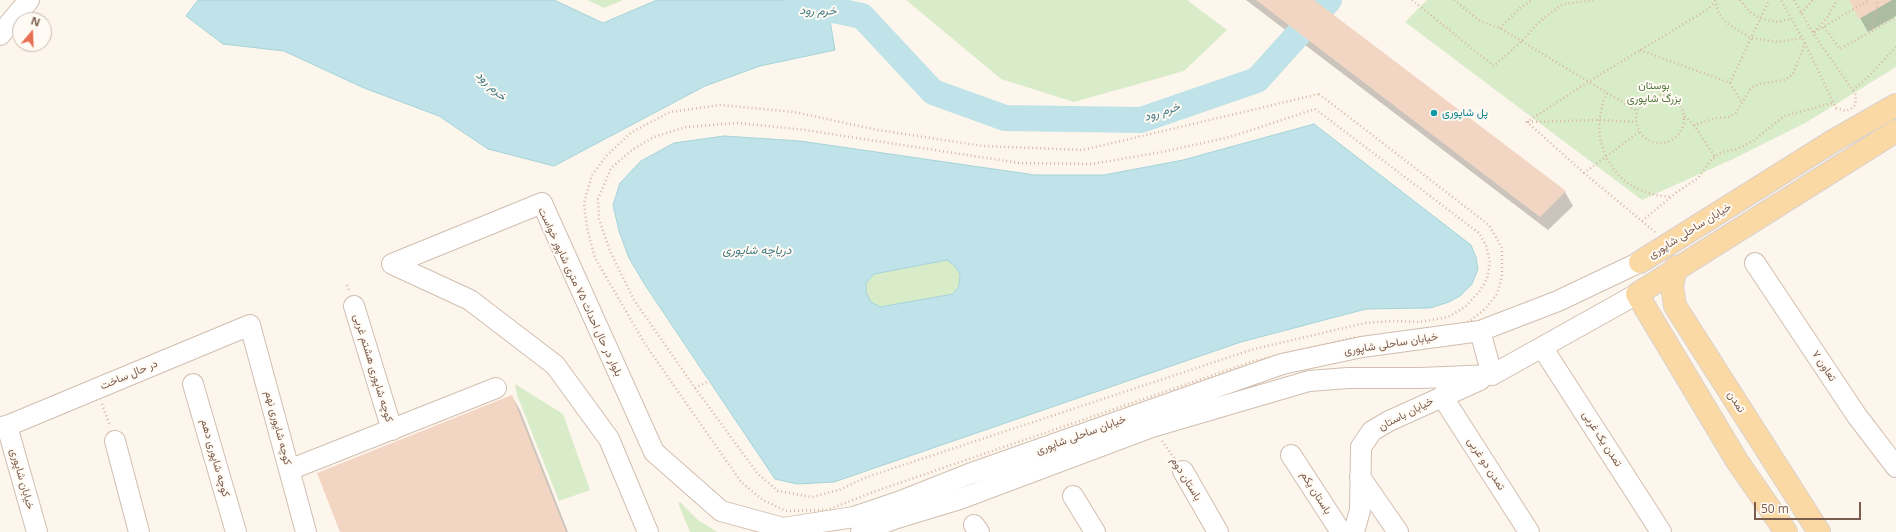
<!DOCTYPE html>
<meta charset="utf-8">
<style>
body{margin:0}
#map{position:relative;width:1896px;height:532px;overflow:hidden;background:#fdf6ec;font-family:"Open Sans",sans-serif}
canvas{display:block}
.north{position:absolute;left:12px;top:12px;width:40px;height:40px;box-sizing:border-box;background:#fffaf3;border:1px solid #cabbb1;border-radius:50%;rotate:19deg;font-size:11px;font-weight:700;line-height:16px;text-align:center;color:#7a5c4d}
.north::after{content:'';display:block;margin:auto;width:14px;height:18px;background:#e76f51;clip-path:polygon(50% 0,100% 100%,50% 72%,0 100%)}
.scale{position:absolute;left:1754px;top:502px;width:107px;height:18px;box-sizing:border-box;border:2px solid #7a5c4d;border-top:0;padding-left:5px;font-size:12px;line-height:14px;white-space:nowrap;color:#7a5c4d;-webkit-text-stroke:3px #fffaf3;paint-order:stroke}
</style>
<div id="map">
<canvas width="1896" height="532"></canvas>
<div class="north">N</div>
<div class="scale">50 m</div>
</div>
<script>
const ctx = document.querySelector('canvas').getContext('2d');
ctx.lineJoin = 'round';
function fill(path, color) {
  ctx.fillStyle = color;
  ctx.fill(path, 'evenodd');
}
function shape(rows) {
  const path = new Path2D();
  for (const r of rows) {
    if (r.length === 3) {
      path.moveTo(r[0] + r[2], r[1]);
      path.arc(r[0], r[1], r[2], 0, 2 * Math.PI);
      continue;
    }
    path.moveTo(r[0], r[1]);
    for (let i = 2; i < r.length; i += 2) path.lineTo(r[i], r[i + 1]);
  }
  return path;
}
function trace(path, color, width, dash) {
  ctx.strokeStyle = color;
  ctx.lineWidth = width;
  ctx.lineCap = dash ? 'butt' : 'round';
  ctx.setLineDash(dash || []);
  ctx.stroke(path);
}
function label(font, color, halo, rows, align = 'center') {
  ctx.font = font + ' "Open Sans",Vazirmatn,sans-serif';
  ctx.lineWidth = 4;
  ctx.setLineDash([]);
  ctx.textBaseline = 'middle';
  ctx.strokeStyle = halo;
  ctx.fillStyle = color;
  for (const [text, x, y, turn = 0] of rows) {
    ctx.save();
    ctx.translate(x, y);
    ctx.rotate((+turn || 0) * Math.PI / 180);
    ctx.textAlign = isNaN(turn) ? turn : align;
    if (halo) ctx.strokeText(text, 0, 0);
    ctx.fillText(text, 0, 0);
    ctx.restore();
  }
}
const green = shape([
 [587,0,623,0,604,8],
 [906,0,1187,0,1227,30,1184,71,1074,102,1001,79],
 [1427,0,1896,0,1896,67,1807,122,1733,159,1642,200,1405,22],
 [947,260,955,266,960,274,959,286,953,294,880,307,871,302,866,292,866,283,874,274],
 [515,384,563,414,590,490,559,501,517,395],
 [680,502,698,520,717,532,690,532,678,503]
]);
const water = shape([
 [198,0,554,0,603,23,657,0,829,0,828,9,835,50,760,66,705,86,554,166,488,149,439,116,364,88,284,51,223,44,186,16,198,0],
 [1314,124,1471,245,1476,257,1478,269,1472,284,1460,296,1449,302,1430,308,1366,309,1241,342,834,482,797,484,775,479,645,285,629,258,619,231,613,205,620,183,641,161,674,143,724,136,800,141,1035,175,1104,175,1183,160,1314,124],
 [947,260,955,266,960,274,959,286,953,294,880,307,871,302,866,292,866,283,874,274,947,260]
]);
const shadow = shape([
 [1246,0,1313,0,1565,192,1573,206,1548,230],
 [1850,0,1896,0,1896,16,1868,32],
 [512,396,520,410,568,532,342,532]
]);
const river = shape([
 [793,11,828,9,862,16,933,92,1005,118,1141,120,1257,80,1329,0]
]);
const building = shape([
 [1256,0,1314,0,1566,191,1540,217],
 [1849,0,1892,0,1859,19],
 [512,395,566,532,340,532,317,473]
]);
const path = shape([
 [1412,0,1494,66,1522,41,1536,25,1553,11,1563,4,1595,0],
 [1454,0,1480,21,1500,28,1637,111],
 [1715,0,1719,14,1728,24,1751,38,1777,42,1802,38],
 [1740,0,1750,12,1760,18,1776,22,1791,19],
 [1794,0,1813,33,1869,0],
 [1801,13,1813,0],
 [1824,27,1840,49,1872,31,1878,0],
 [1500,28,1520,8,1532,0],
 [1872,31,1896,17],
 [1805,43,1836,108,1846,111,1851,109,1855,105,1856,95,1813,33,1827,18,1837,0],
 [1640,50,1730,83,1742,103],
 [1730,83,1769,0],
 [1853,90,1869,76,1896,47],
 [1607,93,1603,102,1599,120,1600,139,1606,157,1614,170,1626,182,1640,190,1655,195,1671,197],
 [1319,94,1489,225,1502,248,1502,276,1497,294,1486,308,1471,320,1455,329,1429,336,1357,337,1254,361,876,491,827,510,786,511,763,500,741,482,645,344,595,258,587,228,584,203,592,175,607,155,632,132,670,112,720,105,794,112,878,130,983,146,1083,150,1319,94],
 [1660,119,24],
 [1315,109,1479,233,1486,245,1490,263,1487,279,1479,292,1465,307,1448,317,1420,322,1393,321,1365,323,1254,349,867,477,839,490,812,497,778,491,758,474,695,388,634,300,610,251,599,219,598,199,611,168,632,150,654,137,686,127,738,123,805,130,1019,163,1092,164,1162,152,1230,137,1315,109],
 [1685,116,1694,125,1716,118,1729,117,1736,113,1751,88,1758,84,1785,80,1793,74,1805,43,1781,0],
 [1528,122,1599,120,1636,122],
 [1694,125,1715,157],
 [1639,132,1584,173,1655,232],
 [1584,173,1527,122,1588,82,1708,9,1715,2],
 [1642,221,1677,192,1698,178,1711,160,1722,152,1737,149,1753,141,1784,116,1833,103],
 [347,285,349,290],
 [695,388,709,381],
 [102,404,110,426],
 [1162,441,1174,458]
]);
const minor = shape([
 [0,35,29,0],
 [1755,263,1857,416,1896,467],
 [354,306,392,430],
 [1480,331,1492,375],
 [1542,347,1661,532],
 [193,384,236,532],
 [1442,396,1529,532],
 [7,426,37,532],
 [0,427,7,426,250,325,306,532],
 [115,441,139,532],
 [1291,455,1341,532],
 [289,470,496,388],
 [1183,471,1218,532],
 [1360,477,1398,532],
 [1073,496,1095,532],
 [974,525,979,532],
 [648,532,609,439,555,365,470,300,392,264,542,203,654,452,721,511,783,528,854,517,901,501,969,474,1282,364,1362,347,1480,331,1558,301,1640,262],
 [861,532,894,519,960,499,1152,427,1309,381,1348,378,1420,378,1492,375,1637,294],
 [1354,532,1360,510,1361,447,1372,431,1389,421,1480,380]
]);
const major = shape([
 [1640,262,1833,141,1896,105],
 [1676,267,1672,286,1675,306,1819,532],
 [1786,532,1737,461,1637,294,1896,131]
]);
const markers = [
 [1434,113,4,"#0f9aa8"]
];
const parkNames = [
 ["بوستان",1654,86],
 ["بزرگ شاپوری",1654,99]
];
const cultureNames = [
 ["پل شاپوری",1442,113]
];
const streetNames = [
 ["خیابان ساحلی شاپوری",1690,231,-32],
 ["بلوار در حال احداث ۷۵ متری شاپور خواست",580,292,65],
 ["خیابان ساحلی شاپوری",1391,344,-9],
 ["تعاون ۷",1824,366,56],
 ["کوچه شاپوری هشتم غربی",373,368,73],
 ["در حال ساخت",129,375,-23],
 ["تمدن",1736,402,57],
 ["خیابان باستان",1406,414,-27],
 ["کوچه شاپوری نهم",278,428,75],
 ["خیابان ساحلی شاپوری",1081,435,-20],
 ["تمدن یک غربی",1602,439,57],
 ["کوچه شاپوری دهم",215,458,74],
 ["تمدن دو غربی",1486,464,57],
 ["خیابان شاپوری",22,479,74],
 ["باستان دوم",1186,479,58],
 ["باستان یکم",1316,493,58]
];
const waterNames = [
 ["خرم رود",818,11,1],
 ["خرم رود",491,86,43],
 ["خرم رود",1162,112,-18],
 ["دریاچه شاپوری",757,251]
];
fill(green, '#d8ecc9');
fill(water, '#bfe3e8');
trace(water, '#a5d3da', 1);
fill(shadow, '#0003');
trace(river, '#bfe3e8', 26);
fill(building, '#f3d5c3');
trace(minor, '#d1beb0', 22);
trace(major, '#dad1cd', 24);
trace(path, '#d9b8a5', 2.5, [1, 3]);
trace(minor, '#fff', 20);
trace(major, '#fbd9a5', 22);
for (const [x, y, r, color] of markers) {
  const dot = new Path2D();
  dot.arc(x, y, r, 0, 2 * Math.PI);
  ctx.fillStyle = color;
  ctx.fill(dot);
  trace(dot, '#fffaf3', 1.5);
}
label('11px', '#537a41', '#fffaf3', parkNames);
label('11px', '#0d838f', '#fffaf3', cultureNames, 'left');
label('11px', '#7a5c4d', '#fffaf3', streetNames);
label('italic 12px', '#437c86', '#fffaf3', waterNames);
</script>
